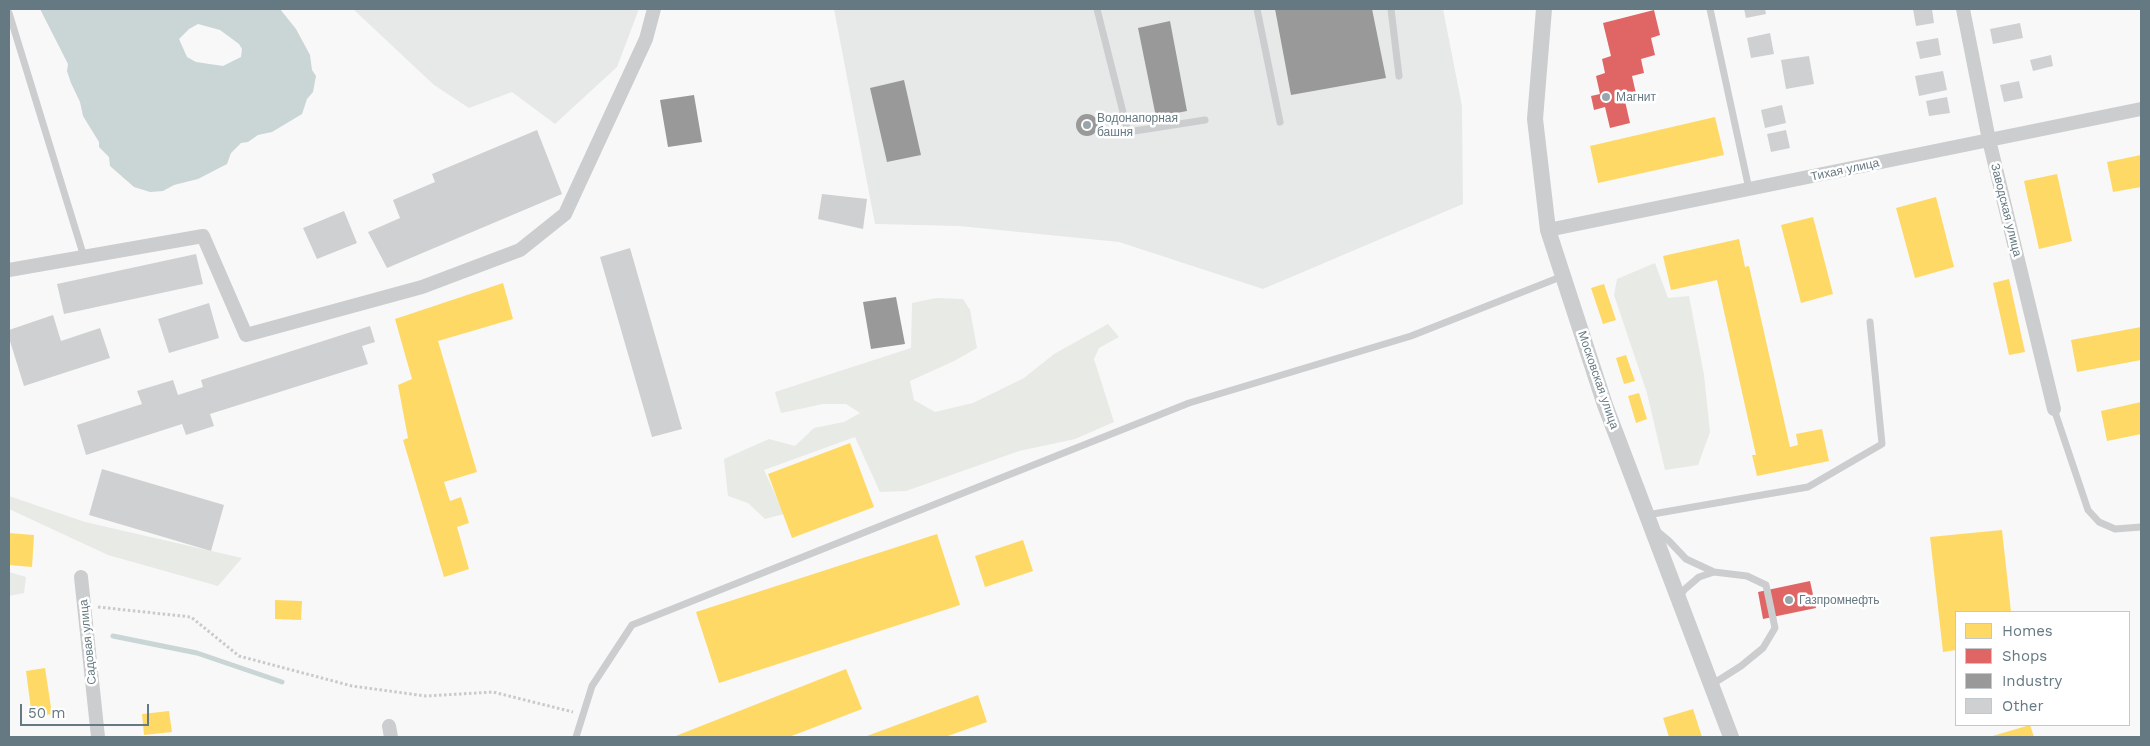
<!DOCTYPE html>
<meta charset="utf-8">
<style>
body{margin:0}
#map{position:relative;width:2150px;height:746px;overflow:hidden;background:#f8f8f8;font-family:"Work Sans",sans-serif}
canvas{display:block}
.frame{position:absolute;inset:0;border:10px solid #657982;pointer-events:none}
.legend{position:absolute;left:1955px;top:611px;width:175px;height:115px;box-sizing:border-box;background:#fff;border:1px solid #c1c9cd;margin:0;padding:6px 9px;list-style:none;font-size:15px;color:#657982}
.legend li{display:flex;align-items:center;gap:10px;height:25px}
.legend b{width:25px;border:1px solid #c1c9cd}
.scale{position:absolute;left:20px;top:704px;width:129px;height:22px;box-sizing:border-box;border:2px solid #657982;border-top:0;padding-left:6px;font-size:15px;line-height:18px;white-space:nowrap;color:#657982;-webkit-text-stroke:4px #fff;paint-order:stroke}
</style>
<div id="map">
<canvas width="2150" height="746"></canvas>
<div class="frame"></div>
<ul class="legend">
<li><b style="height:14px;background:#ffd966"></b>Homes</li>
<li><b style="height:14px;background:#e06666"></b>Shops</li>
<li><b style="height:14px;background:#999"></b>Industry</li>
<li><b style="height:14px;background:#ced0d1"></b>Other</li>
</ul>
<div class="scale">50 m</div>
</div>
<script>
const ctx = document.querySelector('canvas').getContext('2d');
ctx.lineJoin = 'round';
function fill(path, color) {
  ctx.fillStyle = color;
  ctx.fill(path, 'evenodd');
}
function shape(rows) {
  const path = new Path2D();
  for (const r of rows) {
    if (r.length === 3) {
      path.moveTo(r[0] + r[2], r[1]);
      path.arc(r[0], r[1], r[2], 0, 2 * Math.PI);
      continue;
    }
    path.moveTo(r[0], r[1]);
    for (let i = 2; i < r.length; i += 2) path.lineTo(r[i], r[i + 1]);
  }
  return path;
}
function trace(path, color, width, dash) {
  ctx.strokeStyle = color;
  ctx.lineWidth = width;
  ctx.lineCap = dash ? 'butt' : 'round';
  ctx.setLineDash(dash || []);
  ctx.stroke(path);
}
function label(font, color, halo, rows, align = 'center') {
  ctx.font = font + ' "Work Sans",sans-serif';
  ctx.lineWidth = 5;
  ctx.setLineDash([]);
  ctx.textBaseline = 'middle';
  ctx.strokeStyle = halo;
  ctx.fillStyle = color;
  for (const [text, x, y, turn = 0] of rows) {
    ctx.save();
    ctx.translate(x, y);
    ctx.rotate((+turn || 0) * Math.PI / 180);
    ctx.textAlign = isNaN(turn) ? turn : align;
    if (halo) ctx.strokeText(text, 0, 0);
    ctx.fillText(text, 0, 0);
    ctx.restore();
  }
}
const built = shape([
 [353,9,639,9,617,67,555,124,512,92,469,108,434,85],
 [834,9,1443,9,1462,106,1463,204,1263,289,1119,242,959,226,875,224]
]);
const green = shape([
 [1655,263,1668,298,1689,296,1704,375,1710,432,1698,465,1665,470,1647,393,1614,295,1617,279],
 [936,298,963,299,970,310,977,348,954,361,910,381,914,400,935,412,973,403,1024,378,1054,354,1108,324,1119,337,1099,348,1094,359,1114,422,1075,439,1019,451,906,491,880,492,855,437,764,470,784,514,765,519,748,503,728,496,724,459,769,439,795,446,814,428,844,422,860,413,846,404,823,404,781,413,775,392,911,348,912,303],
 [9,496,85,522,242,558,218,586,108,555,9,509],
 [9,572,26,577,24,593,9,596]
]);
const water = shape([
 [40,9,280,9,296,29,310,55,312,70,316,76,313,92,307,99,302,114,272,132,258,135,248,142,241,143,231,153,227,164,198,179,174,185,163,191,150,192,134,187,110,166,109,157,99,147,99,142,83,116,80,102,71,83,67,71,68,64],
 [198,24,220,30,239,44,242,49,241,57,223,66,196,62,187,57,179,39,189,29]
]);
const homes = shape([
 [1715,117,1724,155,1598,183,1590,146],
 [2141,155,2141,187,2113,192,2107,162],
 [2057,174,2072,241,2039,249,2024,181],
 [1936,197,1954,267,1915,278,1896,208],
 [1813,217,1833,294,1801,303,1781,225],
 [1739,239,1745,267,1749,266,1790,447,1798,445,1796,434,1822,429,1829,461,1757,476,1752,455,1756,455,1717,280,1671,290,1663,256],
 [2009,279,2025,352,2009,355,1993,283],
 [503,283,513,319,438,341,477,472,444,482,450,501,461,497,469,523,457,527,469,569,444,577,403,440,408,438,398,385,412,379,395,319],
 [1604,284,1616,320,1603,324,1591,288],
 [2141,327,2141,360,2077,372,2071,340],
 [1626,355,1635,381,1624,384,1616,358],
 [1639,393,1647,419,1636,423,1628,396],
 [2141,402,2141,434,2107,441,2101,411],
 [850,443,874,507,792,538,768,474],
 [2002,530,2011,612,1956,612,1956,650,1943,652,1930,537],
 [9,533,34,535,32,567,9,565],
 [937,534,960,605,719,683,696,612],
 [1023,540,1033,571,985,587,975,556],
 [275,600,302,601,301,620,275,619],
 [45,668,52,714,32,717,26,671],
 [846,669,862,709,789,737,673,737],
 [978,695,987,722,945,737,864,737],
 [1693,709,1702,737,1669,737,1663,718],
 [169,711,172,732,144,735,142,714],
 [2030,725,2034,737,1989,737]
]);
const shops = shape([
 [1654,10,1660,35,1651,38,1655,55,1641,59,1644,73,1632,76,1637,98,1625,101,1630,123,1610,128,1605,107,1594,110,1591,96,1600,94,1596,76,1605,73,1602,59,1611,56,1603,23],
 [1810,581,1816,608,1763,619,1758,592]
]);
const industry = shape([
 [1275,9,1372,9,1386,78,1291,95],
 [1170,21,1187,111,1156,117,1138,28],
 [904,80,921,155,887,162,870,88],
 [694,95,702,142,668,147,660,100],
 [1087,125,11],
 [896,297,905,344,871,349,863,302]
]);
const stream = shape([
 [113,636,197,653,282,682]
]);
const building = shape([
 [1744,9,1765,9,1766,14,1746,18],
 [1913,9,1932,9,1934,23,1916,26],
 [2020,23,2023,38,1993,44,1990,29],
 [1770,33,1774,54,1751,58,1747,38],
 [1938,38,1941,55,1920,59,1916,42],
 [2051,55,2053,66,2033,71,2030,60],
 [1809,56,1814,84,1786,89,1781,60],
 [1943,71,1947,90,1919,96,1915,76],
 [2019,81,2023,98,2004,102,2000,85],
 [1947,97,1950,113,1929,116,1926,101],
 [1782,105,1786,123,1765,128,1761,110],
 [537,130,562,194,387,268,368,232,400,218,393,200,435,182,432,174],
 [1786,130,1790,148,1771,152,1767,134],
 [822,194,867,199,863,229,818,219],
 [344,211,357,243,317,259,303,228],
 [630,248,682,429,652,437,600,257],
 [196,254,203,284,64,314,57,284],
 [209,303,219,338,169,353,158,319],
 [53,315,61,341,100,328,110,358,24,386,9,338,9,330],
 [370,326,375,342,362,346,368,364,210,414,214,426,186,435,182,424,86,455,77,425,142,404,137,391,173,380,178,395,203,387,201,380],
 [102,469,224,505,211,551,89,515]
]);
const path = shape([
 [98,607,191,617,239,656,352,686,426,696,493,692,573,712]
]);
const service = shape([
 [1097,9,1128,132,1205,120],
 [1257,9,1280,122],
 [1391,9,1399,76],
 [1710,9,1749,189],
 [9,13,84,257],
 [2054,409,2088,510,2099,522,2115,529,2141,527],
 [1647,515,1808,487,1882,444,1870,322],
 [1657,531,1669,541,1686,559,1714,572,1747,576,1766,585,1775,628,1763,648,1741,666,1711,685],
 [1679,597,1685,589,1699,577,1714,572],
 [576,737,592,686,632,625,1189,403,1411,336,1563,276]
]);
const minor = shape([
 [1963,9,1989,140,2054,409],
 [1548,230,2141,109],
 [9,270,203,236,246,335,422,287,520,250,565,214,646,39,654,9],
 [81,577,98,737],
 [389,726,391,737]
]);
const tertiary = shape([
 [1544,9,1535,119,1548,230,1605,405,1731,737]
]);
const markers = [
 [1606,97,5,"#98a5ab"],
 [1087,125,5,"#98a5ab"],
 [1789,600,5,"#98a5ab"]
];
const poiNames = [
 ["Магнит",1616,97],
 ["Водонапорная",1097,118],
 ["башня",1097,132],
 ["Газпромнефть",1799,600]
];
const streetNames = [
 ["Тихая улица",1845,170,-12],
 ["Заводская улица",2006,210,76],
 ["Московская улица",1598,380,71],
 ["Садовая улица",88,642,-96]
];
fill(built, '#e7e9e8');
fill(green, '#e8eae5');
fill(water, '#cad5d6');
fill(homes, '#ffd966');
fill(shops, '#e06666');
fill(industry, '#999');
trace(stream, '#cad5d6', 5);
fill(building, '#ced0d1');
trace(path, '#c9cacb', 3, [2.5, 2.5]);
trace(service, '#cbcdce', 7);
trace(minor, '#cbcdce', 14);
trace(tertiary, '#cbcdce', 16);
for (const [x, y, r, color] of markers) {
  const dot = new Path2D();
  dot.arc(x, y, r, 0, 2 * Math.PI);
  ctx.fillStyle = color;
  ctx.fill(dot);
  trace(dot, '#fff', 2);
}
label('12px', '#657982', '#fff', poiNames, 'left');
label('12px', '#657982', '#fff', streetNames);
</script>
